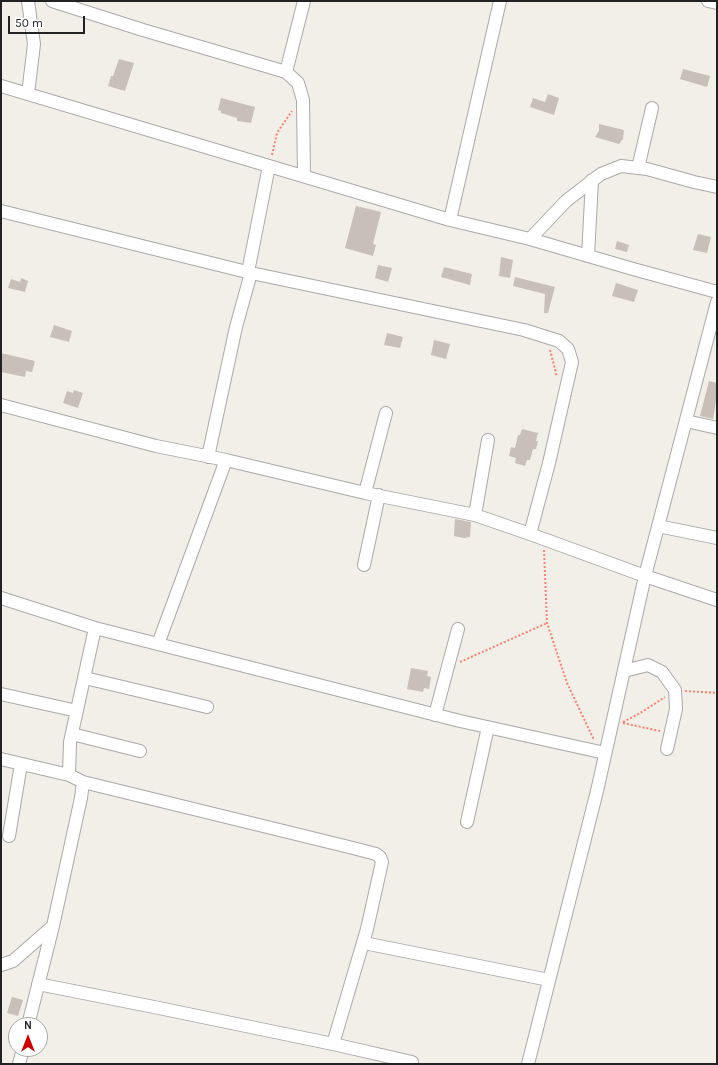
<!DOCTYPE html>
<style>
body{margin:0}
#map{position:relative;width:718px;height:1065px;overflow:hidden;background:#f2efe9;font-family:Karla,sans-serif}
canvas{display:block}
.frame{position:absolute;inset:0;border:2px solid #222;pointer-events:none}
.north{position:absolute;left:8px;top:1017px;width:40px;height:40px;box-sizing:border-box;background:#fff;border:1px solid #a7a7a7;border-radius:50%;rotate:0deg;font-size:11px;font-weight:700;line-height:16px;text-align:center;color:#222}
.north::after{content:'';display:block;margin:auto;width:14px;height:18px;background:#d40000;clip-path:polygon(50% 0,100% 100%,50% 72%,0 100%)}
.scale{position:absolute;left:8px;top:16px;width:77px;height:18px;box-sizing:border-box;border:2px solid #222;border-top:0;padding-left:5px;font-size:12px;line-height:14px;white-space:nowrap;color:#222;-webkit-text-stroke:3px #fff;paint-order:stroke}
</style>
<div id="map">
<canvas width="718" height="1065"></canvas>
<div class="frame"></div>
<div class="north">N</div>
<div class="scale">50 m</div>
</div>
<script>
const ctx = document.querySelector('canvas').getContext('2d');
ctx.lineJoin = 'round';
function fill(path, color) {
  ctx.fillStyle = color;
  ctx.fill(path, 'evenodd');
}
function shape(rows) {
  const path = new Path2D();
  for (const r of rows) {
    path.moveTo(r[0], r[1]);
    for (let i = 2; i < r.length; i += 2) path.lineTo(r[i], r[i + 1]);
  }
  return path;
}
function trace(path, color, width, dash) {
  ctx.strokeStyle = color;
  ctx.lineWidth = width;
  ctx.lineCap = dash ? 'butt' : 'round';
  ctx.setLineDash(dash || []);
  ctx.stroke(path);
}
const building = shape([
 [119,59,134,63,125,91,108,86,111,76,113,76],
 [683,69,710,76,707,87,680,79],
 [548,94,559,98,554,115,530,107,533,98,545,102],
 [221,98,255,107,251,123,237,121,237,118,221,113,221,111,218,110],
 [599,124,624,130,623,139,619,144,595,137,599,131],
 [356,206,381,212,373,244,376,245,373,256,345,248],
 [698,234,711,237,707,253,693,250],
 [617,241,629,245,627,252,615,249],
 [501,257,513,260,510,278,499,276],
 [378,265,392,268,388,282,375,278],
 [444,267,472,274,470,285,441,277],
 [515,277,555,287,548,313,544,313,545,294,513,286],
 [21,278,28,281,25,292,8,288,11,279,20,282],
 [616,283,638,290,634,302,612,296],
 [54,325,72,331,69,342,50,337],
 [387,333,403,337,400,348,384,345],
 [434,340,450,344,446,359,431,355],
 [1,353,35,361,32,372,26,371,25,377,1,372],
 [709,381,717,383,717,396,713,419,700,416],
 [74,390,83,393,78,408,63,403,67,391,73,393],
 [522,429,538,433,536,441,538,441,536,449,533,449,530,460,527,460,525,466,515,463,516,458,509,456,511,447,515,448,518,435,520,435],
 [455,519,471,522,470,537,464,538,454,536],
 [411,668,428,671,427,676,431,677,429,689,424,688,423,692,407,689],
 [12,997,23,1000,18,1016,7,1013]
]);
const path = shape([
 [272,155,277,133,292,111],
 [550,350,557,377],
 [544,550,547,623,567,683,594,740],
 [460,662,547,623],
 [685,691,717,693],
 [623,722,642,712,665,697],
 [623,723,660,731]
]);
const minor = shape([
 [28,1,34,44,28,94],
 [52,1,143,30,286,72,298,83,303,100,304,176],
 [708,1,717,3],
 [286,72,304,1],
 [1,86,450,220,530,239,633,269,717,292],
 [638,168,652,108],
 [1,211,251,273,524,330,559,341,568,349,572,362,549,463,530,534],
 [450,220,500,1],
 [530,239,566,201,601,174,621,166,647,169,694,182,717,187],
 [588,256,592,180],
 [248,272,269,166],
 [1,405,156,446,226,460,365,493,475,515,530,534,645,576,717,600],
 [686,421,717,428],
 [208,457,236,327,251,273],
 [365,493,386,413],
 [475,515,488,440],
 [658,526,717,538],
 [364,565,379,495],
 [1,598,95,628,460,721,605,753],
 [158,644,226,460],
 [624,671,648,665,662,672,675,690,676,709,667,749],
 [85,678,207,707],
 [1,694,77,711],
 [435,715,458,629],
 [72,734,140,751],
 [1,759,69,775],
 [83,782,353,848,376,854,380,857,382,862,367,929,333,1044],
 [467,822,488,727],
 [9,836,21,764],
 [364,943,549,980],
 [1,965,13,961,53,926],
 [38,984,154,1007,333,1044,412,1062],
 [28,1025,53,926,81,798,83,782,69,775,70,742,95,628],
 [19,1064,23,1049],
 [528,1064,597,791,645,576,717,302]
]);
fill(building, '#c7bfb8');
trace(minor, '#a9a9a9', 14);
trace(path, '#fa8072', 2, [2, 2]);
trace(minor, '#fff', 12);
</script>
